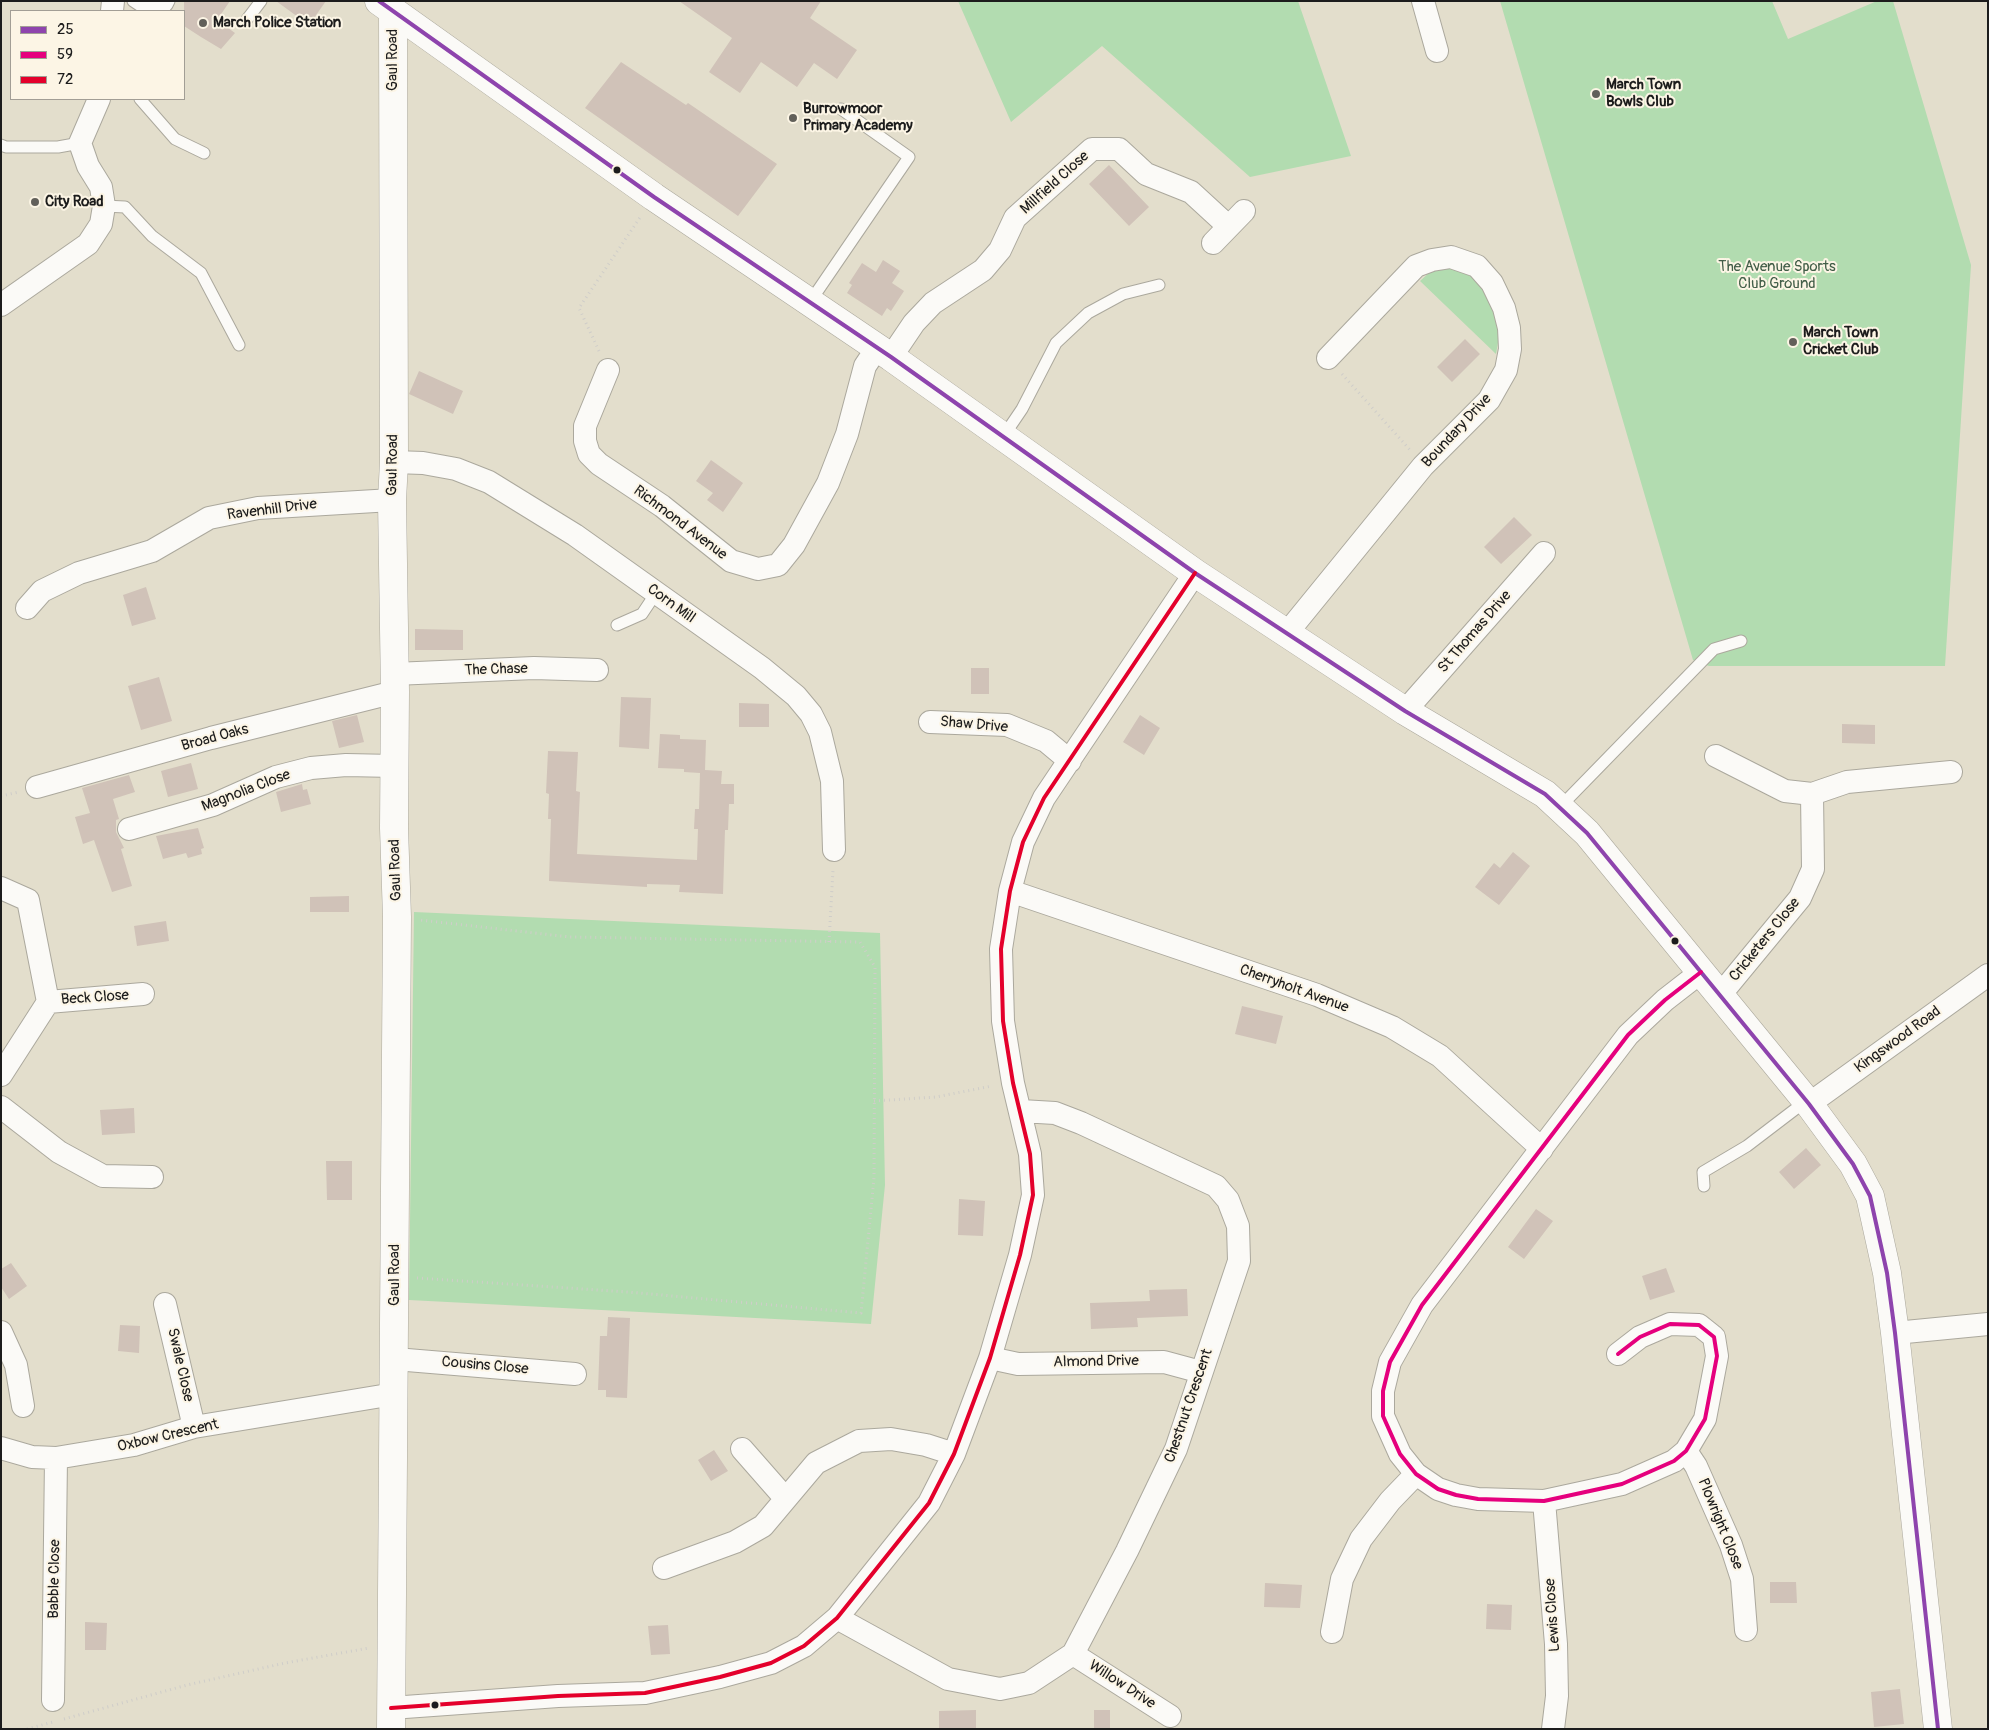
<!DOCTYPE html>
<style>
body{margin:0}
#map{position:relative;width:1989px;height:1730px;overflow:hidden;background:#e3decc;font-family:Pangolin,sans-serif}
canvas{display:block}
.frame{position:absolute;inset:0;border:2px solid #1c1c1c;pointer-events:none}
.legend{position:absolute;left:10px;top:10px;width:175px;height:90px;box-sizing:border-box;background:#fcf5e5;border:1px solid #a29e95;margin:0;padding:6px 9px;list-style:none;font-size:15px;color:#1c1c1c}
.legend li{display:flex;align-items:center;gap:10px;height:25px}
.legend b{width:25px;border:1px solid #a29e95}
</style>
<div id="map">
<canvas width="1989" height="1730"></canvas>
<div class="frame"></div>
<ul class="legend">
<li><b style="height:6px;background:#8e44ad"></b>25</li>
<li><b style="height:6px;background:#e5007d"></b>59</li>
<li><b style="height:6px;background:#e4002b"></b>72</li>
</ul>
</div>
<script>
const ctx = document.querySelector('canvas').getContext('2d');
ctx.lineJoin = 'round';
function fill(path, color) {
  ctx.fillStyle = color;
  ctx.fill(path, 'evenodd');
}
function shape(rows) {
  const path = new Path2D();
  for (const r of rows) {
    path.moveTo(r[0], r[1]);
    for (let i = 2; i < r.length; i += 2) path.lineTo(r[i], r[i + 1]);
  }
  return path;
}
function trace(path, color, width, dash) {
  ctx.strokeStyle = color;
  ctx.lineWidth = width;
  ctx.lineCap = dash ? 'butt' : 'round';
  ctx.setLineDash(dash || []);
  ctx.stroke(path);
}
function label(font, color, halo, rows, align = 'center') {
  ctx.font = font + ' Pangolin,sans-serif';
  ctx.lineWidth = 4;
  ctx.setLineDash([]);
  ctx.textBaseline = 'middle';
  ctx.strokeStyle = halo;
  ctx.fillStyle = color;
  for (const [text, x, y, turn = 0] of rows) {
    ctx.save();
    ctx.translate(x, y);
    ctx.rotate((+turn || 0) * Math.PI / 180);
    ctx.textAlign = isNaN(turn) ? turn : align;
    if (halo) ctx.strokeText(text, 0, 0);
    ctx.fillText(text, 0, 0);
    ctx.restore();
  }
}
const green = shape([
 [958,1,1298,1,1351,156,1250,177,1102,46,1011,122],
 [1500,1,1772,1,1788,39,1877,1,1893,1,1971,265,1945,666,1709,666,1693,660],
 [1456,268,1474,275,1487,293,1496,318,1499,337,1496,354,1420,281,1430,272,1441,269],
 [414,912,880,933,885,1185,871,1324,409,1300]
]);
const building = shape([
 [184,1,230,1,217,20,235,33,221,49,201,37,184,26],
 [276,1,326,1,309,25],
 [679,1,821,1,810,18,857,50,837,79,814,63,797,87,761,62,740,93,709,72,732,38],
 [621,62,686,105,688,103,777,164,738,216,585,108],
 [1109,165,1149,207,1129,226,1089,184],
 [883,260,900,271,892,283,904,291,891,311,887,308,882,316,847,293,852,285,849,283,862,263,876,272],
 [1465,339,1480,354,1452,382,1437,367],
 [419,371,463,391,453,414,409,394],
 [711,460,743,483,723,512,707,500,713,493,696,481],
 [1514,517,1532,535,1501,564,1484,547],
 [146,587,156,619,132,626,123,595],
 [415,629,463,630,463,650,415,650],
 [971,668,989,668,989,694,971,694],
 [159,677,172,721,141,730,128,686],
 [621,697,651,698,649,749,619,747],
 [739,703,769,704,769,727,739,727],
 [357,715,364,742,339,748,332,721],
 [1140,715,1160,728,1144,755,1123,742],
 [1842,724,1875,725,1875,744,1842,743],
 [660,734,680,735,680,739,706,740,705,770,722,771,721,784,734,784,734,804,729,804,728,830,725,830,723,894,679,892,680,885,647,884,647,887,549,881,551,819,548,819,549,794,546,793,548,751,578,752,576,791,580,792,577,854,697,860,698,829,694,829,695,809,699,809,700,773,684,772,684,769,658,768],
 [191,763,198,789,168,797,161,771],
 [129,775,135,792,113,799,119,819,116,820,116,832,124,848,121,849,132,886,112,892,94,840,83,844,75,817,90,813,82,788],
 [302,784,303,790,307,789,311,804,281,812,276,792],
 [198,828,204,848,201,849,202,854,188,858,186,853,163,859,156,836],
 [1513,852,1530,866,1499,905,1475,887,1494,863,1500,868],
 [349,896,349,912,310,912,310,897],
 [166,921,169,941,137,946,134,926],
 [1242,1006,1283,1016,1276,1044,1235,1034],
 [134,1108,135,1133,102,1135,100,1110],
 [1806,1148,1821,1165,1794,1189,1779,1172],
 [326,1161,352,1161,352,1200,327,1200],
 [959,1199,985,1201,983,1236,958,1235],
 [1536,1209,1553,1221,1524,1259,1508,1247],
 [11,1263,27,1286,9,1299,1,1287,1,1269],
 [1666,1268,1675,1292,1650,1300,1642,1276],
 [1187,1289,1188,1316,1137,1318,1138,1327,1091,1329,1090,1303,1150,1301,1149,1290],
 [608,1317,630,1318,627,1398,606,1397,606,1390,598,1390,600,1336,607,1336],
 [120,1325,140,1326,139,1353,118,1351],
 [714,1450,728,1471,711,1481,698,1460],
 [1770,1582,1796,1582,1797,1603,1770,1603],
 [1265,1583,1302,1585,1300,1608,1264,1607],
 [1487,1604,1512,1605,1511,1630,1486,1629],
 [85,1622,107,1623,106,1650,85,1650],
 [668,1625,670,1654,651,1655,648,1626],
 [1900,1689,1904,1724,1874,1727,1871,1692],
 [976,1710,976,1729,939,1729,939,1711],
 [1094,1710,1110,1710,1110,1729,1094,1729]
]);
const path = shape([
 [599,351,579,308,641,216],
 [1342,374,1411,451],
 [1,796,19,792],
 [829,942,833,870],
 [874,1101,936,1097,992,1086],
 [417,1278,628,1292,861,1313,874,1178,875,967,860,942,570,937,420,920],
 [64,1719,187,1685,285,1663,369,1648],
 [27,1729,53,1722]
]);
const service = shape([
 [133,1,142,7,167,5,169,1],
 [245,22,261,1],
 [140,99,175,139,204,153],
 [1,145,6,147,58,147,80,143],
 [104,206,125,207,152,236,201,273,239,345],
 [810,302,909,157,841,109],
 [1003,437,1022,409,1056,343,1088,313,1123,294,1159,285],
 [617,625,642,614,656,593],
 [1559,808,1714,649,1741,641],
 [1704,1186,1703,1172,1747,1146,1806,1101]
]);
const minor = shape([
 [1423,1,1437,51],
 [112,11,113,1],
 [1213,243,1244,211],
 [1,305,88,244,101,224,104,206,101,187,88,166,80,143,99,99],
 [891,357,914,323,933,303,983,270,1000,250,1015,218,1092,149,1119,149,1146,174,1191,192,1228,226],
 [608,370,585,426,585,441,589,454,599,464,662,506,731,561,758,569,778,565,794,545,828,483,847,434,865,366,877,348],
 [394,462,423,463,456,469,489,482,575,535,762,668,796,696,811,714,820,732,832,781,834,850],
 [27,608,42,591,79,573,152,551,209,518,258,508,392,500],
 [1287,633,1423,466,1489,400,1506,370,1510,349,1509,328,1504,308,1492,283,1477,266,1451,257,1432,260,1416,266,1328,358],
 [394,674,534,668,597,670],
 [1405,711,1544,553],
 [930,722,1007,725,1046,741,1070,761],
 [1716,756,1785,791,1812,794,1847,782,1951,772],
 [37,787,211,738,395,692],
 [129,829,213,805,276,777,311,768,346,765,394,766],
 [1,888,28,900,48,1002],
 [1010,891,1317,995,1392,1027,1440,1056,1542,1149],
 [1720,995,1800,898,1813,869,1812,794],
 [48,1002,143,994],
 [1,1075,48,1002],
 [1809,1104,1988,975],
 [1,1107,59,1152,103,1176,152,1177],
 [165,1304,194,1427],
 [1,1332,16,1365,23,1406],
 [1895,1333,1988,1324],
 [1618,1354,1640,1337,1670,1324,1699,1325,1714,1337,1717,1356,1705,1419,1686,1451,1674,1461,1622,1484,1544,1501,1478,1499,1456,1495,1438,1489,1416,1474,1400,1454,1383,1416,1383,1391,1390,1362,1422,1305,1628,1035,1665,1000,1701,972],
 [990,1358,1018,1364,1164,1362,1201,1372],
 [395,1359,575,1374],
 [1,1448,32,1457,56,1458,134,1445,194,1427,394,1394],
 [742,1449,785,1498],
 [1686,1451,1696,1466,1731,1545,1742,1579,1746,1630],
 [1544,1501,1556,1644,1557,1696,1553,1729],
 [664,1568,735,1542,763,1526,816,1463,859,1441,891,1439,926,1445,954,1454],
 [837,1618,948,1679,1000,1689,1029,1683,1073,1654,1127,1551,1176,1449,1239,1261,1238,1226,1228,1200,1216,1186,1081,1123,1055,1113,1021,1111],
 [1332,1632,1342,1579,1361,1539,1390,1501,1416,1474],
 [1073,1654,1170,1716],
 [53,1700,56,1458],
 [391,1708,558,1696,645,1693,720,1677,771,1663,804,1646,837,1618,929,1503,954,1454,990,1358,1020,1255,1033,1195,1030,1154,1013,1083,1003,1021,1001,949,1010,891,1023,842,1044,798,1195,573]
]);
const tertiary = shape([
 [379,1,654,197,891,357,1195,573,1405,711,1545,794,1587,833,1809,1104,1853,1164,1870,1196,1887,1273,1895,1333,1938,1729],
 [391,1729,397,917,394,828,395,692,392,500,394,462,393,11]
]);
const bus1 = shape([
 [379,1,654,197,891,357,1195,573,1405,711,1545,794,1587,833,1809,1104,1853,1164,1870,1196,1887,1273,1895,1333,1938,1729]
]);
const bus2 = shape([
 [1618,1354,1640,1337,1670,1324,1699,1325,1714,1337,1717,1356,1705,1419,1686,1451,1674,1461,1622,1484,1544,1501,1478,1499,1456,1495,1438,1489,1416,1474,1400,1454,1383,1416,1383,1391,1390,1362,1422,1305,1628,1035,1665,1000,1701,972]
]);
const bus3 = shape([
 [391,1708,558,1696,645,1693,720,1677,771,1663,804,1646,837,1618,929,1503,954,1454,990,1358,1020,1255,1033,1195,1030,1154,1013,1083,1003,1021,1001,949,1010,891,1023,842,1044,798,1195,573]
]);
const markers = [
 [203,23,5,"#62605a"],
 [1596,94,5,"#62605a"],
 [793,118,5,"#62605a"],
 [617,170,4.5,"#1c1c1c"],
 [35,202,5,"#62605a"],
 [1793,342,5,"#62605a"],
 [1675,941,4.5,"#1c1c1c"],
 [435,1705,4.5,"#1c1c1c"]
];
const poiNames = [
 ["March Police Station",213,23],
 ["March Town",1606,85],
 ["Bowls Club",1606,102],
 ["Burrowmoor",803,109],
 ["Primary Academy",803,126],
 ["City Road",45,202],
 ["March Town",1803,333],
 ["Cricket Club",1803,350]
];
const streetNames = [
 ["Gaul Road",393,60,-90],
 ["Millfield Close",1055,183,-42],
 ["Boundary Drive",1457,431,-47],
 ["Gaul Road",393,465,-89],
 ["Ravenhill Drive",272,510,-7],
 ["Richmond Avenue",680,523,37],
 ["Corn Mill",671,604,36],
 ["St Thomas Drive",1475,632,-49],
 ["The Chase",496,670,-2],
 ["Shaw Drive",974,725,5],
 ["Broad Oaks",215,738,-15],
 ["Magnolia Close",246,791,-21],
 ["Gaul Road",396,870,-92],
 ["Cricketers Close",1765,940,-51],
 ["Cherryholt Avenue",1294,989,20],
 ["Beck Close",95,998,-4],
 ["Kingswood Road",1898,1040,-36],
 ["Gaul Road",395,1275,-90],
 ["Almond Drive",1096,1362,-1],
 ["Swale Close",180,1365,77],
 ["Cousins Close",485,1366,5],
 ["Chestnut Crescent",1189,1406,-71],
 ["Oxbow Crescent",168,1436,-13],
 ["Plowright Close",1720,1524,68],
 ["Babble Close",55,1579,-89],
 ["Lewis Close",1553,1615,-94],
 ["Willow Drive",1122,1685,33]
];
const parkNames = [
 ["The Avenue Sports",1777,267],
 ["Club Ground",1777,284]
];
fill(green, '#b2dcb0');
fill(building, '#d0c2b8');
trace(service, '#aba89d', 13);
trace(minor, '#aba89d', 24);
trace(tertiary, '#aba89d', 29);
trace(path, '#cfcdc9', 3, [1, 4]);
trace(service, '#fbfaf7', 11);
trace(minor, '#fbfaf7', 22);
trace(tertiary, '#fbfaf7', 28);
trace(bus1, '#8e44ad', 4);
trace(bus2, '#e5007d', 4);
trace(bus3, '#e4002b', 4);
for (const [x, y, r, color] of markers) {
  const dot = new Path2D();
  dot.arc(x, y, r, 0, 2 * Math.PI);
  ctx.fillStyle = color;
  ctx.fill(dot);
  trace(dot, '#fcf5e5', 2);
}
label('bold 15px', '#1c1c1c', '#fcf5e5', poiNames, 'left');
label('15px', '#1c1c1c', '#fcf5e5', streetNames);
label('15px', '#425e48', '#fcf5e5', parkNames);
</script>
